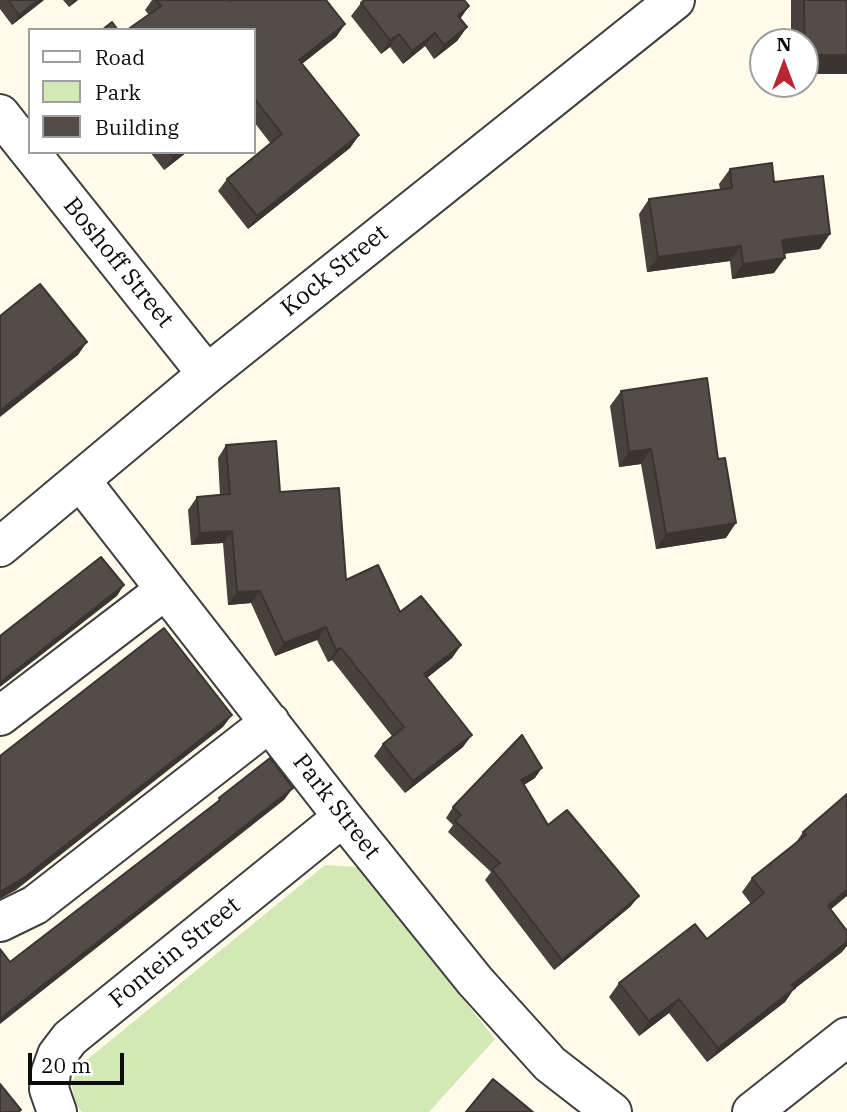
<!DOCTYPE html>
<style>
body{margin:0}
#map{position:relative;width:847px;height:1112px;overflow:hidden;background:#fffaea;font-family:"IBM Plex Serif",serif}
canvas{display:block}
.legend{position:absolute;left:28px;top:28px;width:228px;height:126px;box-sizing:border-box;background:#fff;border:2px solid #9e9e9e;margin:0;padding:9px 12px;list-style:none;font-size:21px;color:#0c0c0c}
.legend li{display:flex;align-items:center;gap:14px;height:35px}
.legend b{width:35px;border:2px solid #9e9e9e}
.north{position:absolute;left:749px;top:28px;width:70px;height:70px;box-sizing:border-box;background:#fff;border:2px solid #9e9e9e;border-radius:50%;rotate:0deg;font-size:19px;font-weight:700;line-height:28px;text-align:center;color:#0c0c0c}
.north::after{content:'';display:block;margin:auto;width:24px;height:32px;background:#ba2534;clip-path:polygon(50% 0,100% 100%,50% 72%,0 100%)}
.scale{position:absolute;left:28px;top:1053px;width:96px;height:32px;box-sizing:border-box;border:4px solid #0c0c0c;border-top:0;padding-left:9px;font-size:21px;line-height:24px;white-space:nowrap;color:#0c0c0c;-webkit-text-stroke:5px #fff;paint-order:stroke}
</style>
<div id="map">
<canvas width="847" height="1112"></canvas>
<ul class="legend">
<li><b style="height:9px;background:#fff"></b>Road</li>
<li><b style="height:19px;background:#d2e8b5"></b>Park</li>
<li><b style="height:19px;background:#544c48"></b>Building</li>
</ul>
<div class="north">N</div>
<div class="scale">20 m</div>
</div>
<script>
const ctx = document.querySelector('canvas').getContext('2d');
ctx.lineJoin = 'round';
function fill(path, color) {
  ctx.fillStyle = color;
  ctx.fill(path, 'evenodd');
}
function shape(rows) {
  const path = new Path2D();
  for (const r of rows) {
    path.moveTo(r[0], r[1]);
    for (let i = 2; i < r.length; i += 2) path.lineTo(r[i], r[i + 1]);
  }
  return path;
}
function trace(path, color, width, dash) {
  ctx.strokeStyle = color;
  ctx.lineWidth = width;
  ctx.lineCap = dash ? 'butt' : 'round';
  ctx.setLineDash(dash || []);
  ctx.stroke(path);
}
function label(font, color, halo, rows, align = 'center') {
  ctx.font = font + ' "IBM Plex Serif",serif';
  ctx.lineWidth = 7;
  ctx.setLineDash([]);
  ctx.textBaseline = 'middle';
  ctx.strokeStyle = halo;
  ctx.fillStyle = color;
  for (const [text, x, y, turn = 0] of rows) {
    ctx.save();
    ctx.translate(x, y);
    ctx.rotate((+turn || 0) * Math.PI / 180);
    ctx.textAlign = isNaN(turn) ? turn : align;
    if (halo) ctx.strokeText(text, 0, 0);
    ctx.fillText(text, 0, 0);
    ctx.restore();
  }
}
const green = shape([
 [325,865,358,867,495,1039,429,1112,82,1112,77,1106,71,1083,83,1063]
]);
const minor = shape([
 [0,114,30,152],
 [30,152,207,374],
 [81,481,343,817,475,981,550,1064,612,1112],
 [0,547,207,374,675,0],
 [0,716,165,590],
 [0,922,35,905,270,722],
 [57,1112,49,1089,51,1072,57,1055,70,1038,343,817],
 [752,1112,847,1037]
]);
const wall = shape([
 [0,0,44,0,12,25,0,9],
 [63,0,78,0,69,7],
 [152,0,229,0,230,1,345,24,336,37,302,64,359,135,350,148,248,229,218,191,227,179,271,144,254,122,254,30,149,15,145,10],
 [791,0,847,0,805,42,791,42],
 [361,3,469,6,460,19,467,27,457,41,434,59,425,46,403,64,390,47,381,54,351,16],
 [150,152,187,152,164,170],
 [730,169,774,182,820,249,784,254,774,273,732,279,730,261,647,272,639,214,649,199,720,189,719,184],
 [621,391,726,538,656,549,641,464,619,467,610,406],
 [226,445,280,492,346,580,400,612,461,645,452,658,427,678,463,747,405,793,374,756,383,744,392,736,332,660,328,662,317,640,275,656,251,603,228,605,223,543,191,545,188,510,197,497,220,495,218,458],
 [535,778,524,785,548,825,631,906,554,970,485,880,491,872,448,832,453,825,446,818,453,807],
 [847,794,830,910,842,952,793,990,785,1002,707,1062,669,1013,639,1036,609,997,619,983,707,939,751,904,742,892,752,878,795,844,803,832]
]);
const shadedWall = shape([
 [38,0,44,0,12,25,19,15],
 [74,0,78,0,69,7],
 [469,6,460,19,458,16],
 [345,24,336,37,290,73,299,60],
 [467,27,457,41,434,59,444,45],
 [435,33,425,46,403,64,412,51],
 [399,34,390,47,381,54,390,40],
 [805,55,847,55,847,74,805,74],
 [359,135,350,148,248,229,257,216],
 [179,152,187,152,164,170,173,157],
 [830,234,820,249,772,255,782,240],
 [741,246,730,261,647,272,658,257],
 [785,258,774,273,732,279,743,264],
 [87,342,78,355,0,417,0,411],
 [651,449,641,464,619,467,629,452],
 [736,523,726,538,656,549,666,534],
 [232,531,223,543,191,545,200,533],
 [124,585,117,596,0,687,0,683],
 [260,591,251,603,228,605,237,592],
 [326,627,317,640,275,656,284,643],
 [461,645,452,658,415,687,424,674],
 [341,648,332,660,328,662,336,650],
 [232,715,223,727,16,890,0,899,0,892],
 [472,735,463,747,405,793,413,781],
 [542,768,535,778,514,791,521,780],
 [293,788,284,800,0,1024,0,1019],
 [847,890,847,896,818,920,828,906],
 [639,896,631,906,554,970,562,960],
 [847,942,847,946,842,952,793,990,785,1002,707,1062,718,1048,792,985],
 [679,999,669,1013,639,1036,649,1021]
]);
const building = shape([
 [8,0,38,0,19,15,8,0],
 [156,0,229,0,230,1,231,0,326,0,345,24,299,60,359,135,257,216,227,179,282,134,254,98,254,30,127,30,161,6,156,0],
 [364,0,464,0,469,6,458,16,467,27,444,45,435,33,412,51,399,34,390,40,361,3,364,0],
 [804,0,847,0,847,55,805,55,804,0],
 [112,22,118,30,102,30,112,22],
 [169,152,179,152,173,157,169,152],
 [772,163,774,182,823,176,830,234,782,240,785,258,743,264,741,246,658,257,649,199,732,188,730,169,772,163],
 [40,284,87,342,0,411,0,316,40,284],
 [707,378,718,459,725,458,736,523,666,534,651,449,629,452,621,391,707,378],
 [276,441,280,492,339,488,346,580,378,565,400,612,421,596,461,645,424,674,472,735,413,781,383,744,404,727,341,648,336,650,326,627,284,643,260,591,237,592,232,531,200,533,197,497,230,494,226,445,276,441],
 [101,557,124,585,0,683,0,636,101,557],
 [164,628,232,715,25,877,0,892,0,756,164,628],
 [522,735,542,768,521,780,548,825,567,810,639,896,562,960,492,869,500,863,455,821,461,815,453,807,522,735],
 [270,758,293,788,0,1019,0,949,10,962,220,800,219,798,270,758],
 [847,794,847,890,828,906,847,931,847,942,792,985,795,988,718,1048,679,999,649,1021,619,983,695,924,707,939,764,893,752,878,806,835,803,832,847,794],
 [493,1079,533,1112,466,1112,493,1079],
 [0,1084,21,1110,18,1112,0,1112,0,1084]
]);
const streetNames = [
 ["Boshoff Street",118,263,51],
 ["Kock Street",335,271,-39],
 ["Park Street",336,807,52],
 ["Fontein Street",175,953,-39]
];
fill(green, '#d2e8b5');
trace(minor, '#3f3f3f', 42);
trace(minor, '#fff', 38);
fill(wall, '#48413e');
fill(shadedWall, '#3b3532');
fill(building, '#544c48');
trace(building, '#3b3532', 2);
label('24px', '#0c0c0c', '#fff', streetNames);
</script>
